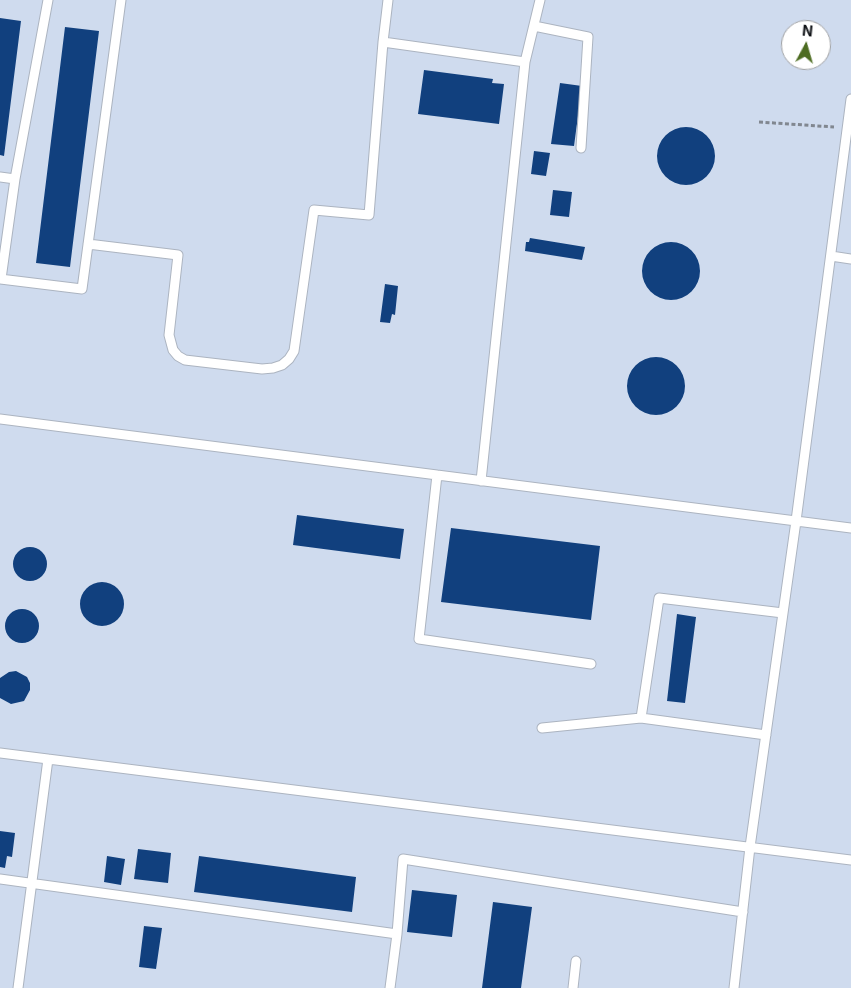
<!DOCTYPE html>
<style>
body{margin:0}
#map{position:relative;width:851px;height:988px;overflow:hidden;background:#dce4f0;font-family:Inter,sans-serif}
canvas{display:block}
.north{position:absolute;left:781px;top:20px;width:50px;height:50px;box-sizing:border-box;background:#fff;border:1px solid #9fa0a2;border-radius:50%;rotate:6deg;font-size:14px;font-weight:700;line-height:20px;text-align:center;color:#0f1216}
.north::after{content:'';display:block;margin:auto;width:18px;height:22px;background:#4d6c21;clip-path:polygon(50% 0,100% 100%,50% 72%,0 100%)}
</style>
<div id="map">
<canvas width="851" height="988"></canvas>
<div class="north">N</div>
</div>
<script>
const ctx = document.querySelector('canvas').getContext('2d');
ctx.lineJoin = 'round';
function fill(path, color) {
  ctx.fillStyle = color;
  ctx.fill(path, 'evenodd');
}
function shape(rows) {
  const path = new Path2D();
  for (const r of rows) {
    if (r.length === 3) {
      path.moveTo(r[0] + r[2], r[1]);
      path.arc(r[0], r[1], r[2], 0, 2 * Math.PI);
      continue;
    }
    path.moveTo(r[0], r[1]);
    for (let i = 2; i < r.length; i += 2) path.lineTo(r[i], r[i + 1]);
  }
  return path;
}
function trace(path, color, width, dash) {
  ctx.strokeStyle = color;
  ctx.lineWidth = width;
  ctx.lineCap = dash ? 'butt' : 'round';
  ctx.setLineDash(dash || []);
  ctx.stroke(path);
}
const built = shape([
 [0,0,851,0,851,988,0,988],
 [791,30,821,30,821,60,791,60]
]);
const building = shape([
 [0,18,21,21,4,156,0,155],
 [65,27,99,31,70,267,36,263],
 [424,70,493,79,492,83,504,84,499,124,418,114],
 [560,83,582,86,574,146,551,144],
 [686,156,29],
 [534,151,550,153,546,176,531,174],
 [553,190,572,192,569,217,550,215],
 [530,238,585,247,582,260,525,251,526,242,529,242],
 [671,271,29],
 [385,284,398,286,395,315,392,314,390,323,380,322],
 [656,386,29],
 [297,515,404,529,400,559,293,545],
 [451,528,600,546,591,620,441,602],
 [30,564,17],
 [102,604,22],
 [22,626,17],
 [677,614,696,617,685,703,667,701],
 [16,671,27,677,30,683,30,690,24,701,11,704,0,698,0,678,9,672],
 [0,831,15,833,12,857,7,856,5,868,0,867],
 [138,849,171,853,168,883,134,879],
 [107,856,125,859,121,885,104,882],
 [199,856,356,877,352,912,194,892],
 [412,890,457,895,452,937,407,932],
 [493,902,532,907,521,988,482,988],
 [144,926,162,928,156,969,139,967]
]);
const path = shape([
 [759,122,834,127]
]);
const service = shape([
 [388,0,383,42,525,62,540,0],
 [534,26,588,37,581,148],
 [0,177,15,179,1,279],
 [15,179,48,0],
 [88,244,178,255,169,335,173,350,178,356,185,360,262,369,273,368,282,365,289,359,294,351,314,210,369,215,383,42],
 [831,256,851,259],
 [0,279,82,289,121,0],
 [0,419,851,528],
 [437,475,419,639,591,664],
 [481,481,525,62],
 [542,728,641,718],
 [766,735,641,718,659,598,783,613],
 [0,753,851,860],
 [0,879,397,934],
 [18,988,48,759],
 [390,988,397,934,403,859,743,912],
 [573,988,576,961],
 [734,988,750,847,796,521,851,99]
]);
fill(built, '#cfdbee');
fill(building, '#11407e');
trace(service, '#acb4c0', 11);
trace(path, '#818790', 3, [4, 2.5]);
trace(service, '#fff', 9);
</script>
